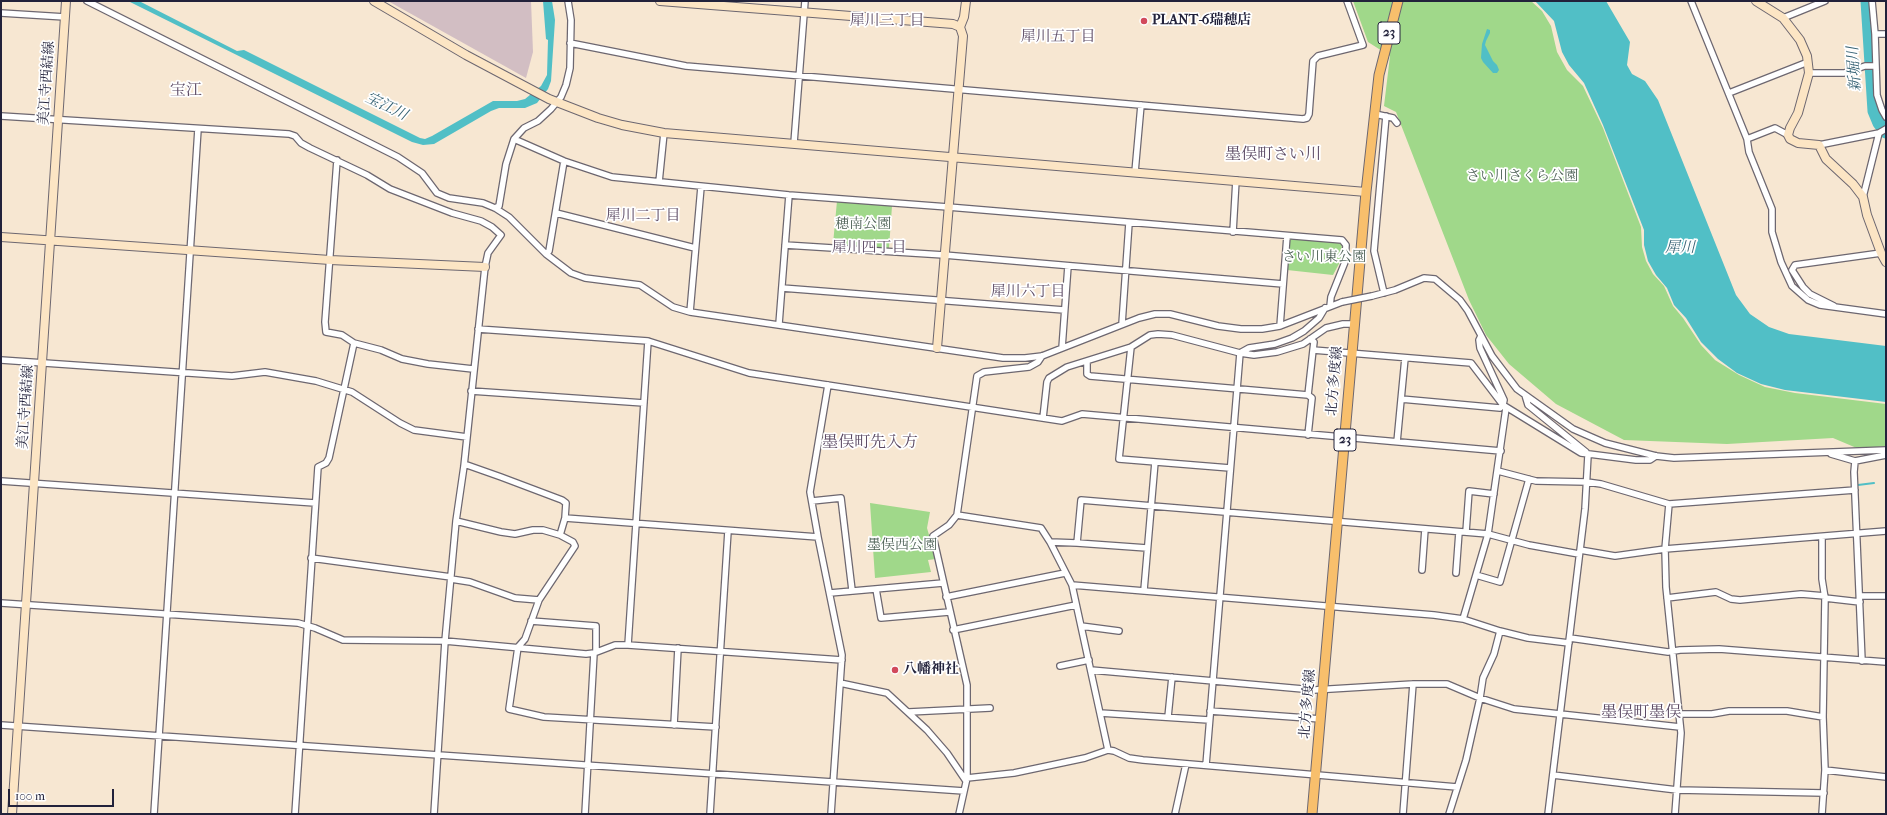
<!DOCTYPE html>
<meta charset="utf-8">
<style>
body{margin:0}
#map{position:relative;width:1887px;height:815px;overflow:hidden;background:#f7e7d2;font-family:"IM FELL French Canon",serif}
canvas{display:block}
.frame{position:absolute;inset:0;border:2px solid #22223b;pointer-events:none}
.scale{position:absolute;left:8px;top:789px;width:106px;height:18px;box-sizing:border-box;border:2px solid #22223b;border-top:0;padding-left:5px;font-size:12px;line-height:14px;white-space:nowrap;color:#22223b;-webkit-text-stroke:3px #fff;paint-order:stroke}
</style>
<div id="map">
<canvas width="1887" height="815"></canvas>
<div class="frame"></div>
<div class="scale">100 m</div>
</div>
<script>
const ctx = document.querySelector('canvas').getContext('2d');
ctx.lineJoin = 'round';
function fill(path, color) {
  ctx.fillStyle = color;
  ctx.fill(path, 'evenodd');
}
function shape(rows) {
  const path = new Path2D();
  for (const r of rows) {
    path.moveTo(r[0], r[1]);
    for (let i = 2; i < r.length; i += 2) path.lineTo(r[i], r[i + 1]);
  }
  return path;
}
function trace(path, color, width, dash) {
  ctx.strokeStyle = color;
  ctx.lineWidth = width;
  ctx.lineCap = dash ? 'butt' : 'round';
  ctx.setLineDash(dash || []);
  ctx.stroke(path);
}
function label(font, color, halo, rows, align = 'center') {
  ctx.font = font + ' "IM FELL French Canon","Noto Serif JP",serif';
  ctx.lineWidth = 3.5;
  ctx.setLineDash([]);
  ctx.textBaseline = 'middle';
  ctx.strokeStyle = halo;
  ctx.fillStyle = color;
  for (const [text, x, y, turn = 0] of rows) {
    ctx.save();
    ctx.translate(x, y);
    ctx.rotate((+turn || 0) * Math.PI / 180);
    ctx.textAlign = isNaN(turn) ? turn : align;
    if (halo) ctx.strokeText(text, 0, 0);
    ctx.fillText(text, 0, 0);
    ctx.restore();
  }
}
const industrial = shape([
 [388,1,531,1,533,52,526,78]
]);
const green = shape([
 [1353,1,1531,1,1542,11,1551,26,1557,52,1567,70,1583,86,1603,128,1641,227,1642,247,1646,261,1653,274,1664,286,1673,306,1683,318,1701,345,1715,360,1739,375,1765,387,1795,393,1886,404,1886,446,1859,449,1833,438,1727,444,1624,440,1556,404,1509,364,1486,335,1469,300,1396,112,1384,106,1390,56,1368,42],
 [837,201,892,206,889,248,833,244],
 [1290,239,1342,243,1341,260,1333,275,1287,270],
 [870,503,930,512,927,528,936,559,928,560,931,572,875,578]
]);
const water = shape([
 [128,1,139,1,237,51,244,50,420,138,425,139,432,136,493,101,517,101,525,99,541,86,547,75,548,40,546,39,543,1,552,1,555,20,551,81,548,89,537,103,525,108,499,108,491,111,434,144,423,145,412,142],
 [1535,1,1606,1,1630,42,1627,65,1632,74,1645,81,1658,100,1736,295,1750,314,1769,327,1789,334,1886,346,1886,402,1785,390,1761,384,1737,373,1718,359,1701,342,1686,318,1674,305,1667,288,1656,275,1648,261,1644,245,1644,230,1603,125,1584,83,1569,65,1562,52,1554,21],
 [1487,29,1490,30,1490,33,1486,41,1485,45,1493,61,1497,65,1499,70,1497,73,1493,73,1483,62,1481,58,1482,44]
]);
const stream = shape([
 [1858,485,1874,483]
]);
const river = shape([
 [1867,1,1874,111,1879,123,1886,132]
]);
const street = shape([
 [87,1,398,157,422,173,437,193,449,198,483,203,495,208,509,217,546,254,571,273,585,278,640,285,673,307,690,312,1003,358,1025,358,1042,356,1139,318,1155,314,1170,314,1218,326,1241,329,1262,329,1280,326,1342,302],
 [1691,1,1747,139,1775,128,1788,135],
 [1872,1,1875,34,1877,95,1882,110,1886,117],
 [1,13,65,17],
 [1783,18,1825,1],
 [1875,34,1886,34],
 [570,43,686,66,1303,119,1307,118,1309,114,1313,61,1318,56,1363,45,1347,1],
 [1809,73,1844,73,1865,66,1876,66],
 [1729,93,1808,62],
 [1375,114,1393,118,1397,123],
 [1,116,289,134,295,136,301,143,310,148,367,175,390,189,452,213,481,221,492,227,501,235,488,253,485,267,464,466,456,521,445,641,434,814],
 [514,139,564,161,612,177,789,195,948,207,1342,240,1346,245,1345,262,1331,297,1330,306],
 [1747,139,1749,152,1772,209,1772,232,1781,262,1792,286,1808,300,1820,305,1886,314],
 [794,143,805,1],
 [1819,145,1879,133,1886,129],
 [1135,172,1141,105],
 [659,182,664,133],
 [1863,197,1879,133],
 [495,208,499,206,506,164,514,139,524,128,538,121,551,109,561,97,566,85,570,68,571,20,568,1],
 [556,213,695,248],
 [1233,232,1236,180],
 [785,245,944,255,1283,284],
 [546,254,549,251,564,161],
 [782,288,1064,310],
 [1384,293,1374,251,1386,116],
 [1372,296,1395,290,1424,278,1435,279,1460,300,1468,311,1492,356,1517,389,1573,429,1605,443,1656,456,1674,458,1886,450],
 [1834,306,1810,294,1803,287,1792,270,1795,265,1881,253],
 [1325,308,1319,318,1304,331,1292,338,1275,344,1249,348,1240,353,1254,355,1277,352,1303,344,1326,328,1343,324,1355,324],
 [690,312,701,187],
 [779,324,789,195],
 [1122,324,1129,223],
 [1280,326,1287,236],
 [478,329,648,341,749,373,1062,421,1082,414,1501,451],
 [1310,339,1314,342,1313,350,1471,363,1503,405,1581,453,1636,460,1650,460,1656,456],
 [354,343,381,350,402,359,428,364,473,369],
 [1062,348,1068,266],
 [1,360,232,376,265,372,316,381,352,392,400,423,414,430,467,437],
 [1087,361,1087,374,1090,376,1308,395,1312,398,1308,435],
 [471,391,644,403],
 [1308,395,1313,350],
 [1525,395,1528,405,1586,452,1588,455,1585,509,1548,814],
 [1401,399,1500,408,1503,405,1504,400,1480,348,1479,340,1481,336],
 [1506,408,1488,534,1529,545,1579,554],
 [1043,418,1047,382,1049,378,1067,367,1131,347],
 [1397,442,1405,358],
 [1831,454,1855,461],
 [464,466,467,465,501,477,562,500,566,503,565,518,560,535,573,542,575,546,539,600,525,639,518,647,509,709,544,717,716,727],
 [1498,471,1536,481,1587,482,1601,484,1669,504,1855,490],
 [1,481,315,503],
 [812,501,841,498,852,590],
 [1669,504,1665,549,1666,587,1681,733,1675,814],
 [957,515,1041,528,1050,542],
 [565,518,818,537,842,655,831,814],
 [456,521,501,532,515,534,533,530,543,530,560,535],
 [1466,532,1469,491,1494,494],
 [818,537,810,492,828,385],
 [1822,537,1822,579,1825,598,1823,717,1825,770,1822,814],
 [1077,543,1147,548],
 [1580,550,1615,556,1665,549,1886,531],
 [311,558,451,577],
 [1422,570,1425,529],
 [1456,573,1459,532],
 [1476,575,1500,582,1529,479],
 [451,579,470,582,515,598,539,600],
 [1072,585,1434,615,1463,619,1500,631,1528,638,1569,643],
 [876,589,881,618,949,612],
 [1144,590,1155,462],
 [830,593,943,583],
 [1860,596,1886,596],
 [946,597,1065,573],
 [1667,598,1716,592,1731,599,1740,600,1801,594,1825,596],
 [1825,598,1860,602],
 [1,603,298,623,315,628,343,640,445,641,586,654,594,653,615,645,628,645,842,660],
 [531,621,596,626,596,652],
 [1081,626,1119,631],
 [953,630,1076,605],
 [1570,638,1668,652,1680,650,1719,649,1886,662],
 [628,645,648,341],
 [1862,661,1854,472,1855,461,1886,455],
 [1060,666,1089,660],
 [1091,670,1314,690,1413,684,1447,684,1480,698,1514,709,1680,727],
 [840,683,887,693,927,730,947,753,966,781],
 [1210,711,1321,719],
 [909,712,990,708],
 [1100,713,1209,720],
 [1680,714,1712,714,1729,711,1787,711,1823,717],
 [1168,717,1172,677],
 [1,725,964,791],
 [674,725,678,648],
 [1108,750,1072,585,1050,542,1077,543,1081,500,1488,534,1463,619],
 [1206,765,1240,353,1172,335,1158,334,1150,335,1131,347,1119,459,1230,468],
 [1825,770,1886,777],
 [1553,775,1677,790,1824,793],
 [967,778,1014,773,1085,758,1108,750,1114,751,1129,758,1143,760,1457,787],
 [154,814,198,129],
 [295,814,318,467,326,463,329,458,354,343,342,335,326,332,325,322,337,160],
 [585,814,594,653],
 [710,814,728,531],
 [959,814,967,778,967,685,933,536,949,525,957,515,977,376,984,372,1029,367,1038,362,1042,356],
 [1175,814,1186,764],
 [1403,814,1413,684],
 [1449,814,1466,760,1480,698,1483,678,1494,654,1500,631]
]);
const secondary = shape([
 [374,1,466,55,549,99,598,118,622,125,664,133,1366,192],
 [660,1,953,24,960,27,963,36,937,348],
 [1756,1,1783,18,1800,40,1807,56,1809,73,1798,113,1790,128,1788,135,1790,139,1798,143,1819,145,1826,159,1853,184,1863,197,1867,215,1881,253,1886,262],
 [960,27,964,17,966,1],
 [1,237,330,260,485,267],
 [12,814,66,1]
]);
const primary = shape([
 [1312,814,1366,192,1379,75,1398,1]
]);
const streetBridge = shape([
 [1342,302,1372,296]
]);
const markers = [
 [1144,21,4,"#d1495b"],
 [895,670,4,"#d1495b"]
];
const shields = [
 [1389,33,22],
 [1345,440,22]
];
const shieldNames = [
 ["23",1389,33],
 ["23",1345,440]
];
const poiNames = [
 ["PLANT-6瑞穂店",1152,21],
 ["八幡神社",903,670]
];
const streetNames = [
 ["美江寺西結線",47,83,-86],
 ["北方多度線",1335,381,-85],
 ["美江寺西結線",26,407,-86],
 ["北方多度線",1308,704,-85]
];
const parkNames = [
 ["さい川さくら公園",1522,177],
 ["穂南公園",863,225],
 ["さい川東公園",1324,258],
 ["墨俣西公園",902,546]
];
const neighbourhoodNames = [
 ["犀川三丁目",887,21],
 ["犀川五丁目",1058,37],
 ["犀川二丁目",643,216],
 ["犀川四丁目",869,248],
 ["犀川六丁目",1028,292]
];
const waterNames = [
 ["新堀川",1855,69,-94],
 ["宝江川",386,107,26],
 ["犀川",1680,248]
];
const quarterNames = [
 ["宝江",186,91],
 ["墨俣町さい川",1273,155],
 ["墨俣町先入方",870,443],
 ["墨俣町墨俣",1641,713]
];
fill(industrial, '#d2bec3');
fill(green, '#a0d88a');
fill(water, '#51bfc6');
trace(stream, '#51bfc6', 2);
trace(river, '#51bfc6', 13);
trace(street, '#6d6770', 8);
trace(secondary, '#6d6770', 10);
trace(primary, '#6d6770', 11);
trace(street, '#fff', 5.5);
trace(secondary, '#fce5c4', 8);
trace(primary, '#f8bf6c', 9);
trace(streetBridge, '#6d6770', 8, []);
trace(streetBridge, '#fff', 5.5);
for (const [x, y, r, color] of markers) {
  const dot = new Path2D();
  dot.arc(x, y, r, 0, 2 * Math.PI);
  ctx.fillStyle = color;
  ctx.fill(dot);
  trace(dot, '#fff', 1.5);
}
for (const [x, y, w] of shields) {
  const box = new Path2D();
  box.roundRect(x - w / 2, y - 11, w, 22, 3);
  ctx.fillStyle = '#fff';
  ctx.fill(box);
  trace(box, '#22223b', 1);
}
label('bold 13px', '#22223b', null, shieldNames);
label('bold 14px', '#22223b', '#fff', poiNames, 'left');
label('14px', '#22223b', '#fff', streetNames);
label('14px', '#4e6257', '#fff', parkNames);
label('15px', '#5c4a64', '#fff', neighbourhoodNames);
label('italic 15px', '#356173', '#fff', waterNames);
label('16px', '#5c4a64', '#fff', quarterNames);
</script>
